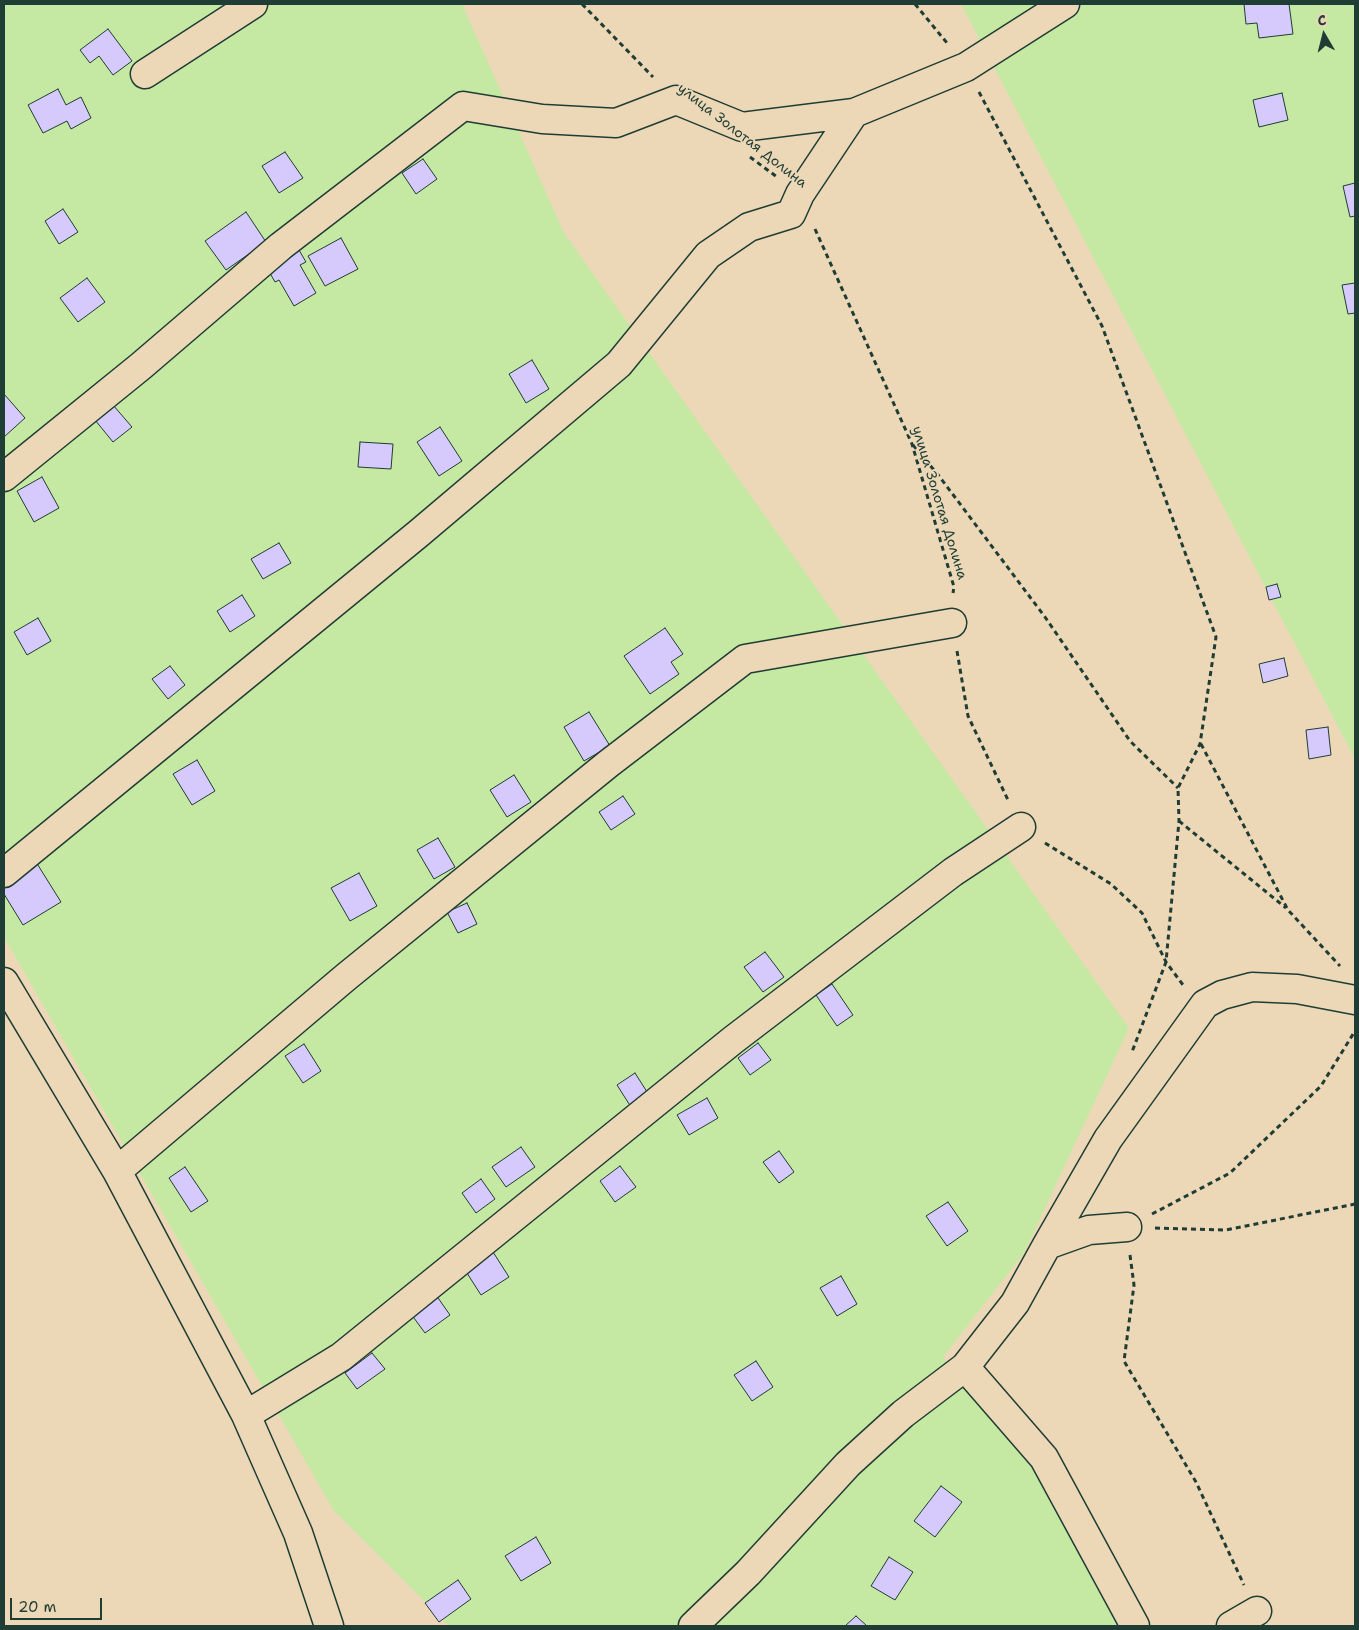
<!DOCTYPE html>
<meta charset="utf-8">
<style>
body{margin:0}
#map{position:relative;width:1359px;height:1630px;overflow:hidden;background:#ecd8b7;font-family:"Shantell Sans",sans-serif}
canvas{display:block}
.frame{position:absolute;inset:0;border:5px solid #1f3d34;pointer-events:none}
.north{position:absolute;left:1299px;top:10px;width:50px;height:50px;-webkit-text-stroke:4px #ecd8b7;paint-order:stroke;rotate:352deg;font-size:14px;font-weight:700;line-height:20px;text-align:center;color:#1f3d34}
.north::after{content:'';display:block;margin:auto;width:18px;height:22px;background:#1f3d34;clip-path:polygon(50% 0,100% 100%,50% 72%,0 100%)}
.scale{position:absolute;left:10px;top:1598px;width:92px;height:22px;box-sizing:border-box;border:2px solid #1f3d34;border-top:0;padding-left:6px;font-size:15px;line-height:18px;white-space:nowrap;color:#1f3d34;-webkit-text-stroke:4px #ecd8b7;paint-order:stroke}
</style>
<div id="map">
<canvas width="1359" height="1630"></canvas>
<div class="frame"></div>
<div class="north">С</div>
<div class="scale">20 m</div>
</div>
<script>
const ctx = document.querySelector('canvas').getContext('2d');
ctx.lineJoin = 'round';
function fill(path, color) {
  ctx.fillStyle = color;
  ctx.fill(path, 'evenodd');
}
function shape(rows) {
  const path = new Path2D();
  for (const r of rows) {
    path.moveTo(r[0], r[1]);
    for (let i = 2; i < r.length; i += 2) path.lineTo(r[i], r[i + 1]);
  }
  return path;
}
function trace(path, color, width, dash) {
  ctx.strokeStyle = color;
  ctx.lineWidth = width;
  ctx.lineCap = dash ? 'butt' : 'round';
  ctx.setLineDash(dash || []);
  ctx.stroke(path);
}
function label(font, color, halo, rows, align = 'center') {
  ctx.font = font + ' "Shantell Sans",sans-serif';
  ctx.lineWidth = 4;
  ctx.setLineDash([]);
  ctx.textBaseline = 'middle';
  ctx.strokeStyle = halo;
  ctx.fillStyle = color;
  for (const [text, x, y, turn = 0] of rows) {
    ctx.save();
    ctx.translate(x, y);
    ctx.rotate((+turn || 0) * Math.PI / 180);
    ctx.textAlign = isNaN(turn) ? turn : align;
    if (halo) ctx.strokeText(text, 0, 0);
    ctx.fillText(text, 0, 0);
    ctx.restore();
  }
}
const green = shape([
 [4,4,462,4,564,233,1129,1028,1024,1253,943,1357,1039,1472,1123,1626,449,1626,334,1511,4,937],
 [961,4,1355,4,1355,759]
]);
const building = shape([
 [1244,4,1289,4,1293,34,1259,38,1257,23,1246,24,1244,4],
 [108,29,132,61,113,75,99,56,90,63,80,50,108,29],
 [58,89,66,105,81,97,91,118,71,129,67,121,43,133,28,105,58,89],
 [1282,93,1288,120,1259,127,1253,100,1282,93],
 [285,152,303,178,279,193,262,166,285,152],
 [423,159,437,179,416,194,402,173,423,159],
 [1355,183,1355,216,1350,217,1343,186,1355,183],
 [63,209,78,232,59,244,45,221,63,209],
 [246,212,266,242,226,270,205,241,246,212],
 [341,238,358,269,325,286,308,256,341,238],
 [299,250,306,262,300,265,316,293,294,306,279,280,275,282,267,268,299,250],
 [87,278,105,302,78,322,60,298,87,278],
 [1355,283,1355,313,1348,314,1342,285,1355,283],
 [532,360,549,389,526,403,509,374,532,360],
 [4,394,25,418,4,437,4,394],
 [113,405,132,427,113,442,95,420,113,405],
 [440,427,462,461,439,476,417,442,440,427],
 [360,442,393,444,391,469,358,467,360,442],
 [42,477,59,508,34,522,17,491,42,477],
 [279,543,291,563,263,579,251,559,279,543],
 [1277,584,1281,597,1269,600,1266,587,1277,584],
 [242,595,255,616,230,632,217,611,242,595],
 [38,618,51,641,27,655,14,632,38,618],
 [665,628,683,654,671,662,679,674,650,694,624,656,665,628],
 [1284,658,1288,676,1263,683,1259,664,1284,658],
 [170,666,185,685,168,699,152,679,170,666],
 [589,712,610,746,584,761,564,727,589,712],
 [1328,727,1331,755,1309,759,1306,730,1328,727],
 [197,760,215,791,192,805,173,774,197,760],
 [514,775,531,802,507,817,490,790,514,775],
 [623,796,635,814,611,830,599,812,623,796],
 [438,838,455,867,434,879,417,850,438,838],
 [36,862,61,902,23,925,4,894,4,881,36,862],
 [359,873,377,906,350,921,331,888,359,873],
 [467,903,477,924,458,933,447,912,467,903],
 [765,952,784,977,763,992,744,967,765,952],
 [832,984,853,1015,837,1026,816,995,832,984],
 [758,1043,771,1060,750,1075,738,1058,758,1043],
 [304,1044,321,1071,303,1083,285,1056,304,1044],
 [635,1073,649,1095,631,1107,617,1085,635,1073],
 [707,1098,718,1118,689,1135,677,1115,707,1098],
 [521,1147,535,1167,506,1187,492,1167,521,1147],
 [779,1151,794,1172,779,1183,763,1162,779,1151],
 [620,1166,636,1187,615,1202,600,1181,620,1166],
 [185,1167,208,1201,191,1212,169,1178,185,1167],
 [481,1179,495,1199,476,1213,462,1193,481,1179],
 [948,1202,968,1231,947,1246,926,1216,948,1202],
 [493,1252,509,1277,481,1295,465,1270,493,1252],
 [841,1276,857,1304,837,1316,820,1288,841,1276],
 [436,1295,450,1315,425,1333,411,1314,436,1295],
 [372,1353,385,1369,357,1389,345,1373,372,1353],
 [756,1361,773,1387,752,1401,734,1375,756,1361],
 [941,1486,962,1502,935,1537,914,1521,941,1486],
 [536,1537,551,1563,521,1581,505,1556,536,1537],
 [889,1557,913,1572,895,1600,871,1586,889,1557],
 [458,1580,471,1599,439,1622,425,1603,458,1580],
 [856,1616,867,1626,845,1626,856,1616]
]);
const path = shape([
 [582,4,653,77],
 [915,4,947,43],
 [979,92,1102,326,1216,637,1200,744,1178,788,1179,821,1166,962,1132,1052],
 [750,157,777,177],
 [815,229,912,444,954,587,953,593],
 [913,445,939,476,1045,617,1130,741,1178,788],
 [957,651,968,716,1008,800],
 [1201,744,1288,910,1340,966],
 [1179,821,1286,908],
 [1045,843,1111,884,1142,913,1166,962,1183,985],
 [1152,1214,1230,1173,1321,1086,1355,1031],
 [1155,1228,1226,1230,1355,1204],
 [1130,1255,1134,1285,1124,1361,1196,1482,1244,1585]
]);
const minor = shape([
 [145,74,253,4],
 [4,477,141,366,281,246,463,106,542,119,616,123,676,100,742,127,854,113],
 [4,873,418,534,619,364,708,255,749,227,791,214,800,194,854,113,966,67,1065,4],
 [4,982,117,1171,246,1415,298,1533,329,1626],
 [117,1171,346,977,608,764,745,659,952,623],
 [1047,1245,1108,1139,1205,1004,1222,995,1252,987,1297,989,1355,1000],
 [965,1367,1044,1458,1135,1626],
 [246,1415,341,1357,733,1040,953,872,1021,827],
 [693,1626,748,1573,848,1464,903,1414,965,1367,1015,1303,1047,1245,1089,1230,1127,1227],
 [1231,1626,1257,1611]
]);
const streetNames = [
 ["улица Золотая Долина",742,136,38],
 ["улица Золотая Долина",939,503,73]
];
fill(green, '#c5e9a3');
fill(building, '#d6c9fb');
trace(building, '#1f3d34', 1);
trace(minor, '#1f3d34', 31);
trace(path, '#1f3d34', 3, [5, 4]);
trace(minor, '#ecd8b7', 28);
label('14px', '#1f3d34', '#ecd8b7', streetNames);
</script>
